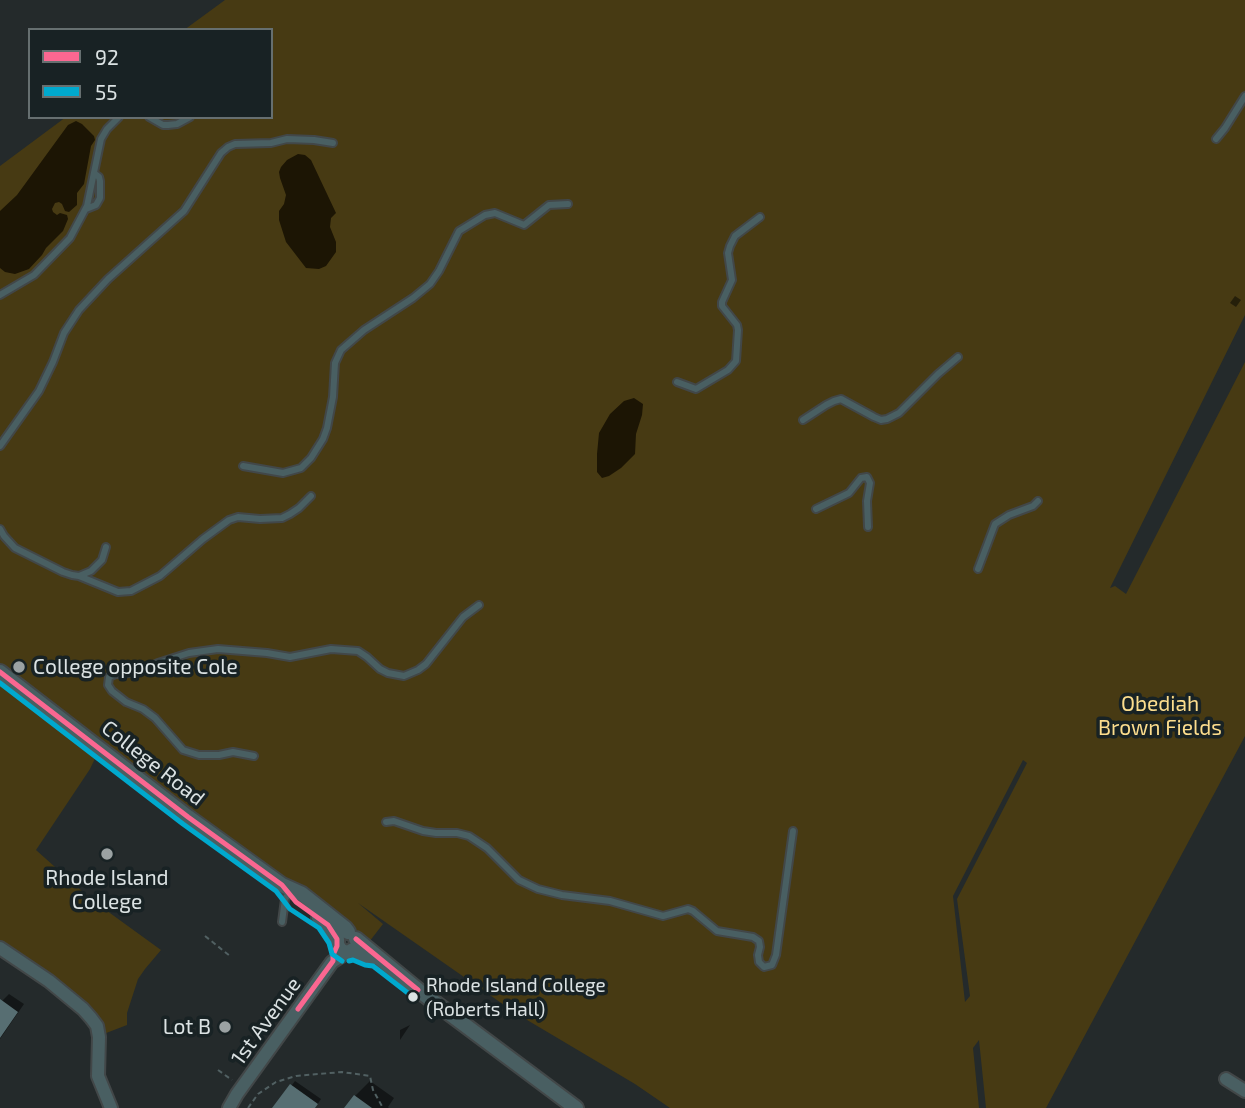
<!DOCTYPE html>
<style>
body{margin:0}
#map{position:relative;width:1245px;height:1108px;overflow:hidden;background:#242a2b;font-family:"Exo 2",sans-serif}
canvas{display:block}
.legend{position:absolute;left:28px;top:28px;width:245px;height:91px;box-sizing:border-box;background:#182224;border:2px solid #666f70;margin:0;padding:9px 12px;list-style:none;font-size:21px;color:#dbe2e3}
.legend li{display:flex;align-items:center;gap:14px;height:35px}
.legend b{width:35px;border:2px solid #666f70}
</style>
<div id="map">
<canvas width="1245" height="1108"></canvas>
<ul class="legend">
<li><b style="height:9px;background:#fa6791"></b>92</li>
<li><b style="height:9px;background:#00a9ce"></b>55</li>
</ul>
</div>
<script>
const ctx = document.querySelector('canvas').getContext('2d');
ctx.lineJoin = 'round';
function fill(path, color) {
  ctx.fillStyle = color;
  ctx.fill(path, 'evenodd');
}
function shape(rows) {
  const path = new Path2D();
  for (const r of rows) {
    path.moveTo(r[0], r[1]);
    for (let i = 2; i < r.length; i += 2) path.lineTo(r[i], r[i + 1]);
  }
  return path;
}
function trace(path, color, width, dash) {
  ctx.strokeStyle = color;
  ctx.lineWidth = width;
  ctx.lineCap = dash ? 'butt' : 'round';
  ctx.setLineDash(dash || []);
  ctx.stroke(path);
}
function label(font, color, halo, rows, align = 'center') {
  ctx.font = font + ' "Exo 2",sans-serif';
  ctx.lineWidth = 7;
  ctx.setLineDash([]);
  ctx.textBaseline = 'middle';
  ctx.strokeStyle = halo;
  ctx.fillStyle = color;
  for (const [text, x, y, turn = 0] of rows) {
    ctx.save();
    ctx.translate(x, y);
    ctx.rotate((+turn || 0) * Math.PI / 180);
    ctx.textAlign = isNaN(turn) ? turn : align;
    if (halo) ctx.strokeText(text, 0, 0);
    ctx.fillText(text, 0, 0);
    ctx.restore();
  }
}
const green = shape([
 [225,0,1245,0,1245,315,1110,588,1115,586,1126,594,1245,362,1245,736,1046,1108,986,1108,979,1040,973,1048,979,1108,670,1108,635,1084,517,1014,358,903,383,924,369,942,358,935,101,746,90,769,36,850,92,900,161,950,145,969,138,979,127,1013,127,1025,101,1035,87,1015,0,949,0,166,66,117,271,117,271,30,184,30],
 [1023,760,1027,763,957,899,970,996,965,1002,953,896]
]);
const water = shape([
 [76,121,82,124,94,136,95,140,91,146,84,184,77,193,77,205,69,212,65,211,62,204,59,202,55,203,52,209,53,212,57,215,60,213,67,215,68,219,63,231,46,248,42,255,29,269,15,274,5,272,0,268,0,211,17,195,68,125],
 [298,154,305,155,311,160,336,213,331,218,330,227,336,242,336,252,326,266,319,269,306,268,286,242,279,220,279,211,284,204,286,195,280,178,279,172,281,167,287,160],
 [634,398,643,404,642,415,636,434,635,454,621,468,609,476,602,478,597,472,597,454,599,433,610,414,624,401]
]);
const shadow = shape([
 [1235,296,1241,300,1236,307,1230,303],
 [9,994,24,1004,0,1039,0,1003],
 [410,1025,400,1040,400,1030],
 [295,1081,321,1099,315,1108,275,1108],
 [370,1081,394,1098,388,1107,389,1108,346,1108,355,1096]
]);
const building = shape([
 [0,999,18,1012,0,1038],
 [290,1084,318,1104,315,1108,272,1108],
 [354,1095,372,1108,344,1108]
]);
const path = shape([
 [205,936,230,956],
 [218,1070,232,1080],
 [248,1108,258,1094,276,1082,296,1076,342,1072,370,1076,373,1090,383,1108]
]);
const service = shape([
 [149,117,163,125,168,125,177,124,190,117],
 [1216,139,1225,128,1245,96],
 [86,209,96,205,100,198,100,181,99,177,95,174],
 [0,295,34,275,70,238,87,206,101,139,107,129,119,117],
 [677,382,696,389,728,370,736,361,738,330,737,325,722,306,722,302,732,280,728,253,730,246,735,236,760,217],
 [803,420,826,405,834,401,841,399,874,417,881,420,887,419,899,413,938,374,958,357],
 [0,446,39,391,53,362,64,333,79,310,108,279,184,211,221,153,228,147,235,144,271,143,287,139,314,140,333,143],
 [243,466,283,473,301,468,311,458,323,439,327,428,333,397,335,363,341,350,364,330,413,298,430,284,439,271,459,231,485,215,495,213,524,225,549,205,568,204],
 [816,509,849,493,861,478,867,477,870,483,867,501,868,527],
 [0,529,4,536,15,548,63,572,72,575,79,576,91,571,102,560,106,547],
 [978,569,995,524,1009,515,1033,506,1038,501],
 [79,576,118,592,131,591,160,576,203,539,229,520,238,517,260,519,282,518,290,514,299,508,311,496],
 [254,756,233,752,219,755,199,755,183,750,155,718,143,709,126,702,112,691,108,685,109,677,116,674,121,674,141,671,158,663,189,653,218,649,267,653,290,657,331,649,358,651,367,657,380,669,388,673,404,676,418,670,426,664,463,617,479,605],
 [386,822,394,821,423,831,436,833,457,833,469,836,487,848,519,880,538,889,562,895,610,901,663,916,688,909,693,911,717,931,753,937,759,941,760,947,758,955,759,962,764,967,772,965,776,955,793,831],
 [282,922,285,899,291,890]
]);
const minor = shape([
 [0,948,49,981,83,1009,91,1018,97,1026,99,1037,98,1076,111,1108],
 [1226,1079,1245,1091],
 [229,1108,237,1094,332,962,346,953]
]);
const tertiary = shape([
 [0,672,188,817,282,885,302,894,345,928,348,932],
 [319,918,328,925,337,939,337,945,341,951,348,953,353,950,368,957,375,957],
 [356,939,418,990,576,1108]
]);
const bus1 = shape([
 [0,672,188,817,282,885,296,902,328,925,337,939,337,946,333,955,333,961,298,1009],
 [356,939,418,990]
]);
const bus2 = shape([
 [0,683,183,824,276,891,290,909,319,928,329,943,332,954,342,961],
 [349,961,353,960,365,965,373,966,413,997]
]);
const markers = [
 [19,667,7,"#9ba2a3"],
 [107,854,7,"#9ba2a3"],
 [413,997,6,"#dbe2e3"],
 [225,1027,7,"#9ba2a3"]
];
const busNames = [
 ["Rhode Island College",426,986],
 ["(Roberts Hall)",426,1010]
];
const poiNames = [
 ["College opposite Cole",33,667],
 ["Rhode Island",107,878,"center"],
 ["College",107,902,"center"],
 ["Lot B",211,1027,"right"]
];
const parkNames = [
 ["Obediah",1160,704],
 ["Brown Fields",1160,728]
];
const streetNames = [
 ["College Road",153,763,38],
 ["1st Avenue",266,1021,-54]
];
fill(green, '#473a13');
fill(water, '#1c1504');
fill(shadow, '#0007');
fill(building, '#576e72');
trace(service, '#424748', 10);
trace(minor, '#424748', 16);
trace(tertiary, '#424748', 18);
trace(path, '#516062', 2, [5, 3.5]);
trace(service, '#495f62', 6);
trace(minor, '#495f62', 12);
trace(tertiary, '#495f62', 14);
trace(bus1, '#fa6791', 5);
trace(bus2, '#00a9ce', 5);
for (const [x, y, r, color] of markers) {
  const dot = new Path2D();
  dot.arc(x, y, r, 0, 2 * Math.PI);
  ctx.fillStyle = color;
  ctx.fill(dot);
  trace(dot, '#182224', 2.5);
}
label('19px', '#dbe2e3', '#182224', busNames, 'left');
label('21px', '#dbe2e3', '#182224', poiNames, 'left');
label('21px', '#fcdd8d', '#182224', parkNames);
label('21px', '#dbe2e3', '#182224', streetNames);
</script>
